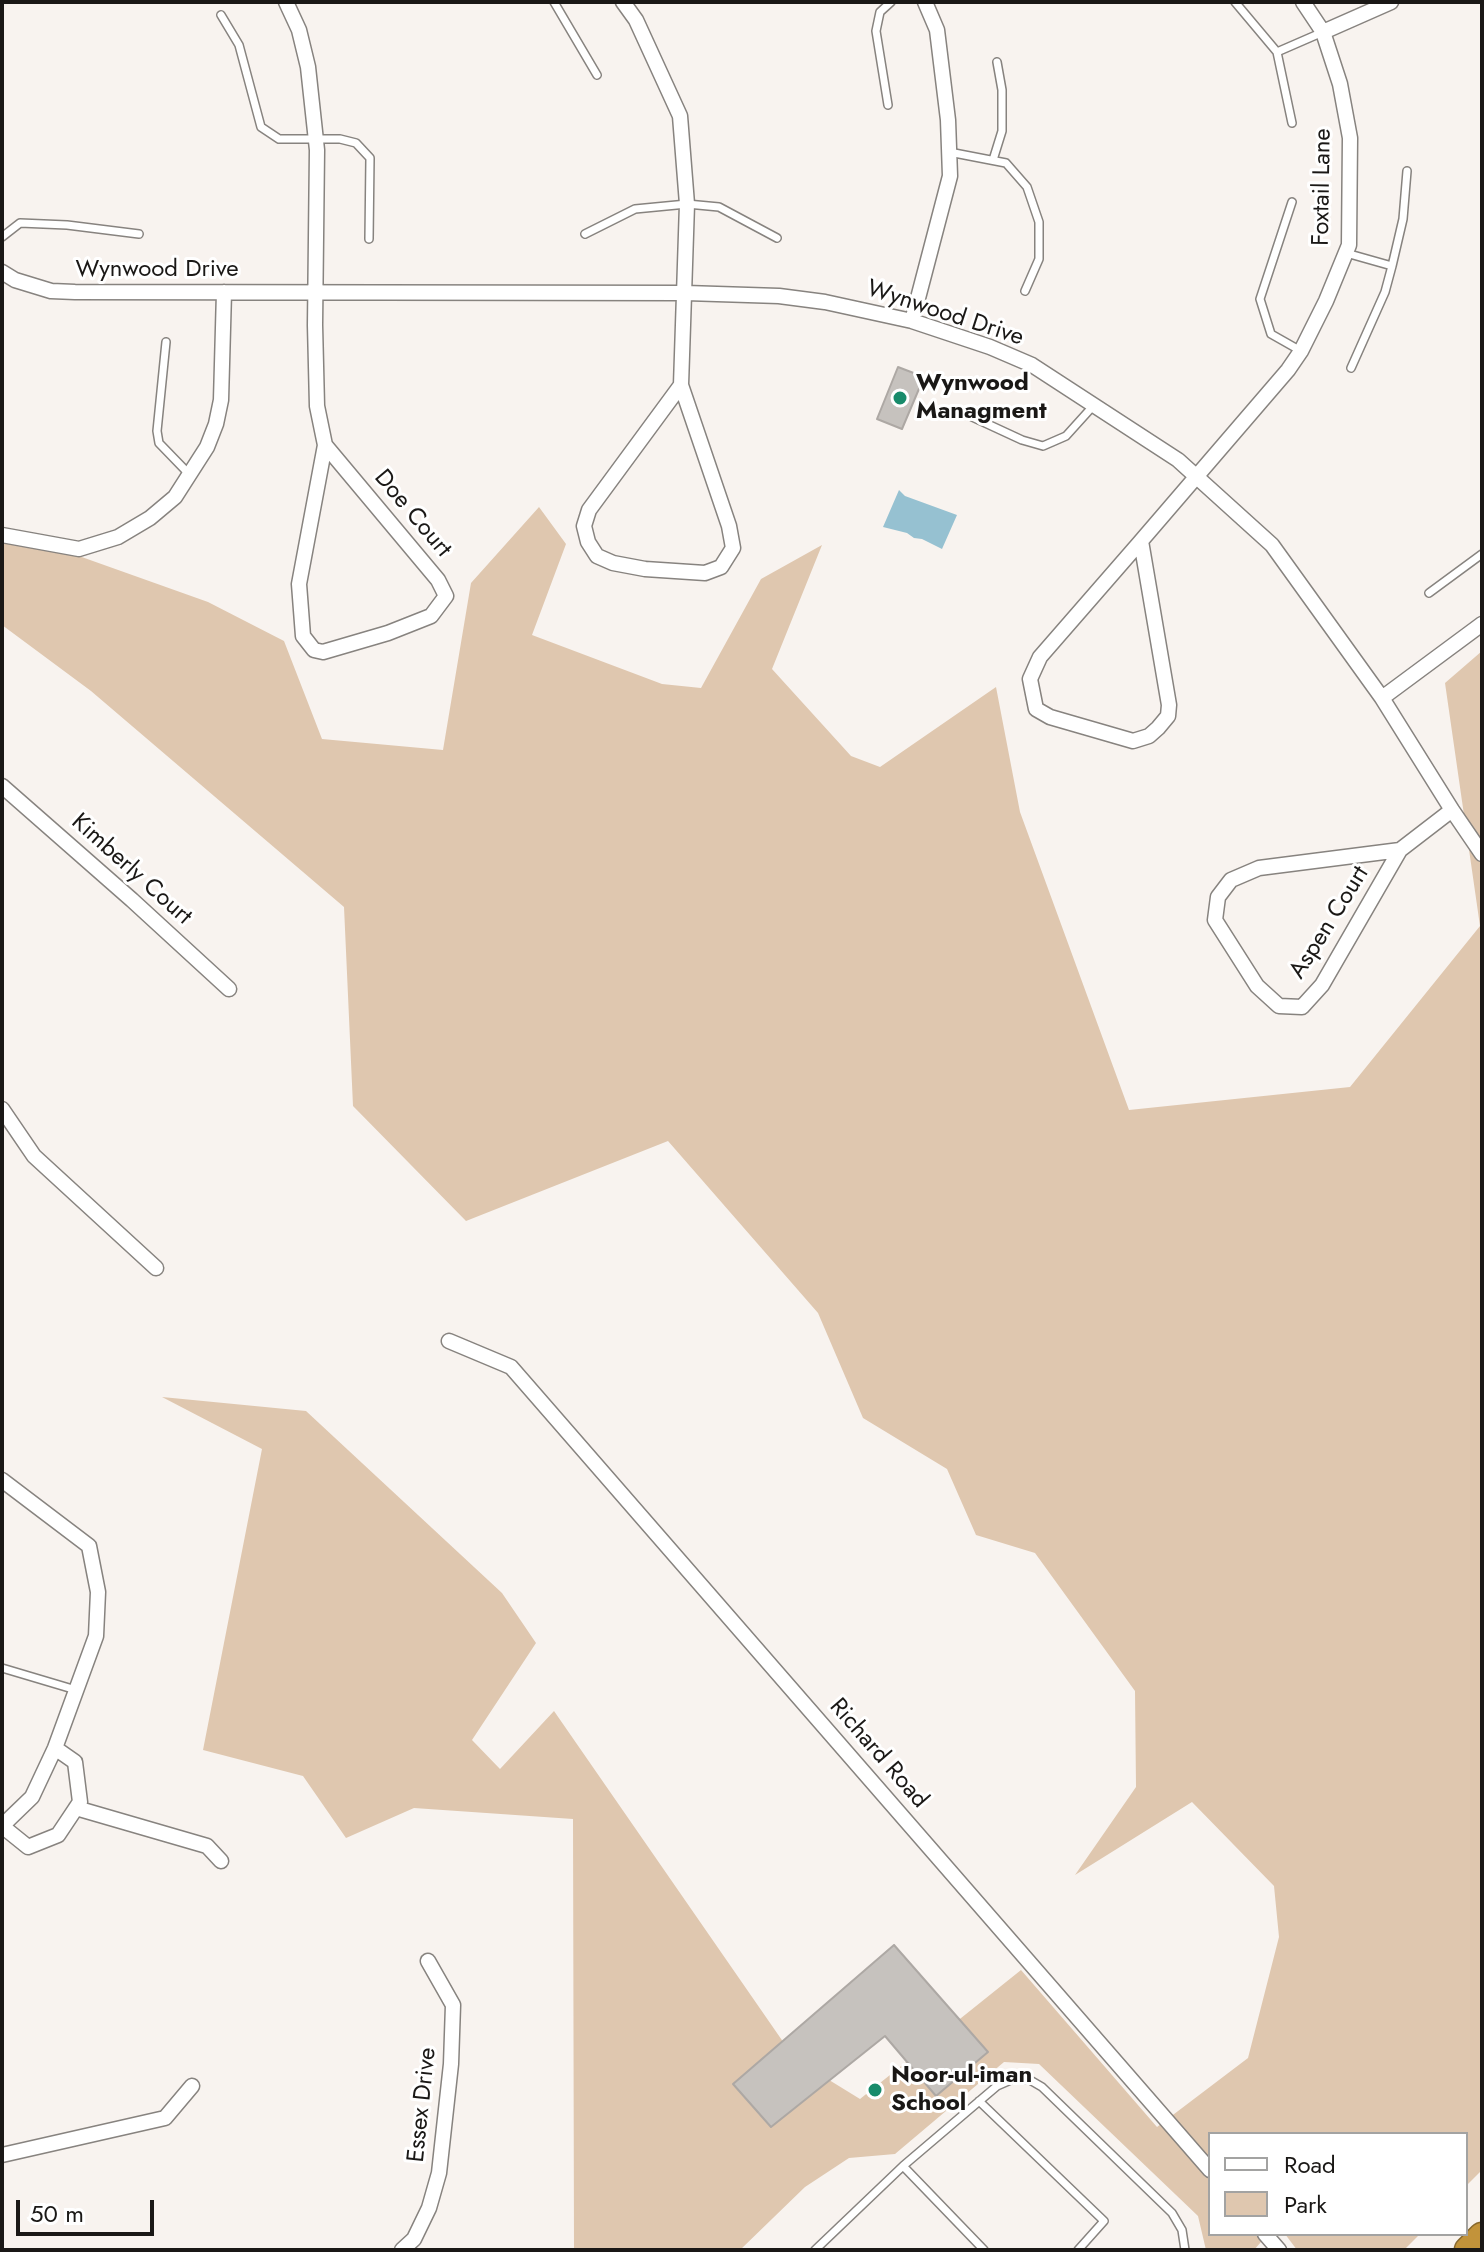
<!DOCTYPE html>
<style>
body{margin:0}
#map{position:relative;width:1484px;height:2252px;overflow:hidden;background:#f8f3ef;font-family:Jost,sans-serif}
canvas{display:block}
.frame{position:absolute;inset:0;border:4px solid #1a1816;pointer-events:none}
.legend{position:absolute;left:1208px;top:2132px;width:260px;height:104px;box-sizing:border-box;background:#fff;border:2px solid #a3a3a2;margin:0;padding:10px 14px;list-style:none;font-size:24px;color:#1a1816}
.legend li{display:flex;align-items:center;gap:16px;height:40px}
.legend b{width:40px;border:2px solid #a3a3a2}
.scale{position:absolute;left:16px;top:2200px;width:138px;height:36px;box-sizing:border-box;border:4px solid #1a1816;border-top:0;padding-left:10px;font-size:24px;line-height:28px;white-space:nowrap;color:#1a1816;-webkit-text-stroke:6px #fff;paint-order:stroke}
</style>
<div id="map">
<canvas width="1484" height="2252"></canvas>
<div class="frame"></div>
<ul class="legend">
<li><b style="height:10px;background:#fff"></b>Road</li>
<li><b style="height:22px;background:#dfc7af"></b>Park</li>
</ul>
<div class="scale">50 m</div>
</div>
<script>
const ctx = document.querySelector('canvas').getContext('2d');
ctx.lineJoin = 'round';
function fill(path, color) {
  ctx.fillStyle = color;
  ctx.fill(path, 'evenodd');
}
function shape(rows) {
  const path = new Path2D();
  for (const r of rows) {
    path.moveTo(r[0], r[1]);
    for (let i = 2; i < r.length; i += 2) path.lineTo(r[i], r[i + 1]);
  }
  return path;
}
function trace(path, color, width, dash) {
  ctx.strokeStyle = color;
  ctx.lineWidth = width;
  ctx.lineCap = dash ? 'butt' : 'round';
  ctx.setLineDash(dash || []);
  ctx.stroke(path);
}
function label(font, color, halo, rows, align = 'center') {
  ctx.font = font + ' Jost,sans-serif';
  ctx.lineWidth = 6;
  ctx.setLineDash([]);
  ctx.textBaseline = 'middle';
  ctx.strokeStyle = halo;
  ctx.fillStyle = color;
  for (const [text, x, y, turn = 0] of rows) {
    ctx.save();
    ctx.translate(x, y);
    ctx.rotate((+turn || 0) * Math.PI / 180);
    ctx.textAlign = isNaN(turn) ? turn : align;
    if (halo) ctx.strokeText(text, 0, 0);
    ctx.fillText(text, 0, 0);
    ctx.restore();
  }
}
const green = shape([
 [539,507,566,544,532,635,662,684,701,688,761,579,822,545,772,669,851,756,880,767,996,687,1020,812,1129,1110,1350,1087,1480,926,1445,683,1482,651,1482,2170,1466,2186,1466,2134,1210,2134,1210,2234,1268,2234,1254,2250,1206,2250,1198,2216,1039,2064,1004,2062,895,2154,849,2158,805,2187,740,2250,574,2250,573,1819,414,1808,346,1838,303,1776,203,1750,262,1449,162,1397,306,1411,502,1593,536,1643,472,1740,500,1769,554,1711,795,2059,860,2099,1021,1970,1157,2127,1248,2058,1279,1937,1274,1886,1192,1802,1075,1875,1136,1787,1135,1691,1035,1553,976,1535,947,1469,863,1418,818,1313,668,1141,466,1221,353,1106,344,907,91,691,2,625,2,539,48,545,208,602,284,641,322,739,443,750,471,583],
 [1285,2234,1420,2234,1404,2250,1297,2250]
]);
const water = shape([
 [899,490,905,496,957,515,942,549,922,539,914,538,907,533,883,527]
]);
const building = shape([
 [898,367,924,377,902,429,877,419,898,367],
 [894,1945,988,2052,936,2096,885,2036,771,2127,733,2084,894,1945]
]);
const lane = shape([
 [554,2,597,75],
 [1235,2,1277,52,1323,32],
 [221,15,239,45,261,127,279,139,340,139,356,143,370,158,369,239],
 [1277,52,1292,123],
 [888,105,876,31,880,12,891,2],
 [949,152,1006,163,1027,187,1039,222,1039,259,1025,291],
 [993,160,1002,131,1002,90,997,62],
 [1292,202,1260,299,1271,334,1301,351],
 [585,234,635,209,687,204,719,207,777,238],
 [2,237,20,223,67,225,139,234],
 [1346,253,1392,266,1403,219,1407,171],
 [166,342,157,431,159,443,189,474],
 [1351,368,1385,292,1392,266],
 [968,415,1022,440,1043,446,1066,436,1094,405],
 [1429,593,1482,554],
 [2,1668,76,1690],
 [979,2101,1104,2221,1078,2250],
 [903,2166,984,2250],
 [815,2250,903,2166,997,2086,1013,2079,1030,2080,1042,2087,1172,2213,1182,2230,1185,2250]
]);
const street = shape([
 [286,2,299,30,308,67,317,150,315,325,317,406,325,445],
 [623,2,636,20,680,116,687,204,681,385],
 [1323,32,1391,2],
 [2,272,15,280,51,291,75,292,686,293,779,296,825,302,912,321,990,347,1032,365,1178,460,1272,545,1382,698,1452,810,1482,854],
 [912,321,950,176,948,120,937,30,925,2],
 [681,385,729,526,733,548,721,567,705,573,645,569,613,563,597,556,588,542,584,526,589,510,681,385],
 [325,445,438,580,446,596,431,616,388,633,323,652,314,650,303,636,299,584,325,445],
 [2,535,79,549,118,537,150,518,175,497,207,447,216,424,221,400,224,292],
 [1141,541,1288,370,1301,351,1326,301,1349,245,1350,138,1340,84,1323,32,1303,2],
 [1141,541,1169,705,1168,716,1158,728,1149,736,1133,741,1050,717,1036,709,1030,679,1040,657,1141,541],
 [1382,698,1482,624],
 [2,786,132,900,229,989],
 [1400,850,1322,985,1302,1007,1279,1006,1257,986,1215,920,1218,897,1231,880,1259,868,1400,850],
 [1400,850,1452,810],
 [2,1109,34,1156,156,1268],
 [449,1341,511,1367,1210,2170],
 [2,1480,89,1546,98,1592,96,1636,55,1748,32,1797,2,1826,28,1847,58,1835,80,1802,75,1762,55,1748],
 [76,1808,207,1846,221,1861],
 [2,2155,165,2118,192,2086],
 [1265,2234,1279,2250],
 [402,2250,414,2239,429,2208,439,2173,451,2064,453,2005,428,1961]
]);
const highway = shape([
 [1468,2250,1482,2236]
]);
const markers = [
 [900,398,8,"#188b6b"],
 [875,2090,8,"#188b6b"]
];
const streetNames = [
 ["Foxtail Lane",1323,187,-89],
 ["Wynwood Drive",157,270],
 ["Wynwood Drive",945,314,18],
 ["Doe Court",412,514,50],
 ["Kimberly Court",131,870,42],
 ["Aspen Court",1330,923,-58],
 ["Richard Road",878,1754,49],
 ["Essex Drive",423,2105,-84]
];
const poiNames = [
 ["Wynwood",916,384],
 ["Managment",916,412],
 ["Noor-ul-iman",891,2076],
 ["School",891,2104]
];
fill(green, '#dfc7af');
fill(water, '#96c1d1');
fill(building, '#c6c2be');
trace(building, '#ada8a4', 2);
trace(lane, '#87837f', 10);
trace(street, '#87837f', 17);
trace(highway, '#87682d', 29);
trace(lane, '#fff', 7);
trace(street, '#fff', 14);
trace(highway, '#c2933a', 26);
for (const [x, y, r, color] of markers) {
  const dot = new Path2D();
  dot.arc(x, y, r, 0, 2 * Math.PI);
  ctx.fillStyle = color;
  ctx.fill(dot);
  trace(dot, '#fff', 3);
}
label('24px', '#1a1816', '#fff', streetNames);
label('bold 24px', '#1a1816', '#fff', poiNames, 'left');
</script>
